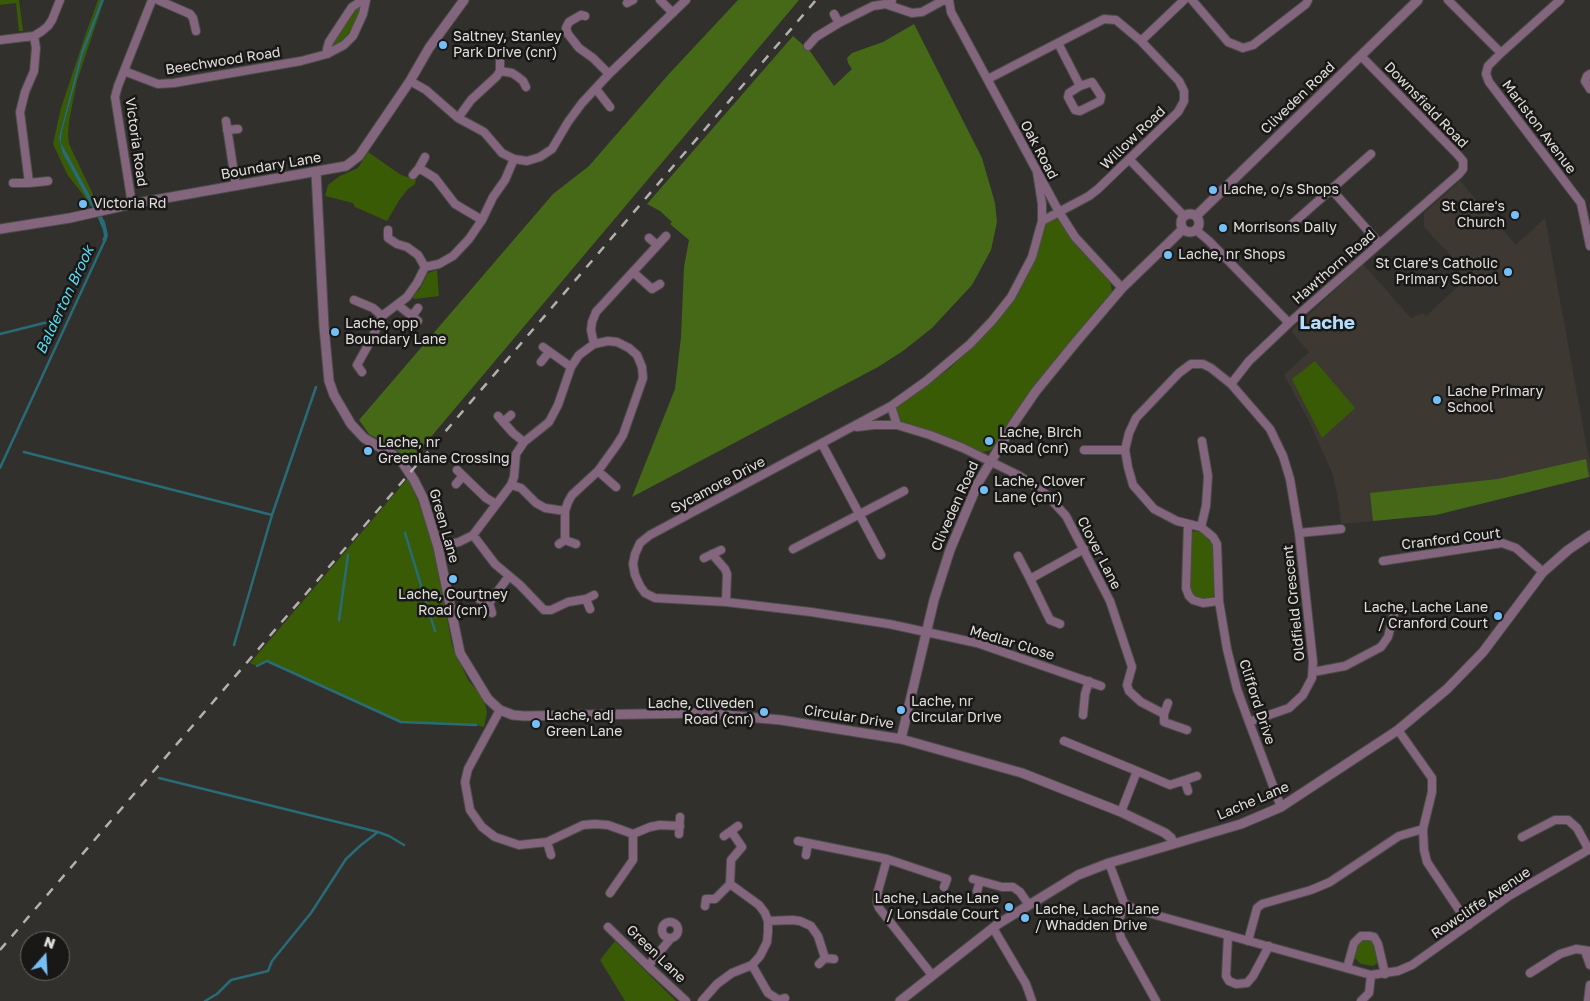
<!DOCTYPE html>
<style>
body{margin:0}
#map{position:relative;width:1590px;height:1001px;overflow:hidden;background:#31302d;font-family:"Golos Text",sans-serif}
canvas{display:block}
.north{position:absolute;left:20px;top:931px;width:50px;height:50px;box-sizing:border-box;background:#191817;border:1px solid #696866;border-radius:50%;rotate:19deg;font-size:14px;font-weight:700;line-height:20px;text-align:center;color:#e0dfdd}
.north::after{content:'';display:block;margin:auto;width:18px;height:22px;background:#74c0f6;clip-path:polygon(50% 0,100% 100%,50% 72%,0 100%)}
</style>
<div id="map">
<canvas width="1590" height="1001"></canvas>
<div class="north">N</div>
</div>
<script>
const ctx = document.querySelector('canvas').getContext('2d');
ctx.lineJoin = 'round';
function fill(path, color) {
  ctx.fillStyle = color;
  ctx.fill(path, 'evenodd');
}
function shape(rows) {
  const path = new Path2D();
  for (const r of rows) {
    if (r.length === 3) {
      path.moveTo(r[0] + r[2], r[1]);
      path.arc(r[0], r[1], r[2], 0, 2 * Math.PI);
      continue;
    }
    path.moveTo(r[0], r[1]);
    for (let i = 2; i < r.length; i += 2) path.lineTo(r[i], r[i + 1]);
  }
  return path;
}
function trace(path, color, width, dash) {
  ctx.strokeStyle = color;
  ctx.lineWidth = width;
  ctx.lineCap = dash ? 'butt' : 'round';
  ctx.setLineDash(dash || []);
  ctx.stroke(path);
}
function label(font, color, halo, rows, align = 'center') {
  ctx.font = font + ' "Golos Text",sans-serif';
  ctx.lineWidth = 5;
  ctx.setLineDash([]);
  ctx.textBaseline = 'middle';
  ctx.strokeStyle = halo;
  ctx.fillStyle = color;
  for (const [text, x, y, turn = 0] of rows) {
    ctx.save();
    ctx.translate(x, y);
    ctx.rotate((+turn || 0) * Math.PI / 180);
    ctx.textAlign = isNaN(turn) ? turn : align;
    if (halo) ctx.strokeText(text, 0, 0);
    ctx.fillText(text, 0, 0);
    ctx.restore();
  }
}
const built = shape([
 [1460,181,1516,245,1545,218,1590,465,1590,477,1436,515,1341,524,1339,504,1333,475,1310,423,1284,375,1309,352,1291,331,1363,264,1411,318,1423,313,1426,316,1464,281,1458,263,1424,227,1424,213]
]);
const green = shape([
 [0,0,19,0,23,31,19,31,16,3,0,5],
 [98,0,101,0,81,52,59,137,62,152,92,206,90,206,84,196,67,174,53,144,61,108,86,33],
 [104,0,77,81,69,121,68,136,69,144,98,205,96,205,65,151,61,143,62,132,83,53],
 [357,5,361,5,358,17,353,28,341,42,333,46,331,45],
 [368,152,401,175,416,180,415,184,408,189,400,199,387,221,355,207,353,203,325,196,328,185,340,176,358,168],
 [1053,218,1059,220,1110,281,1112,291,1110,295,1098,308,1047,370,991,450,979,453,904,424,897,418,894,411,899,405,949,369,983,336,1008,306,1043,228,1047,222],
 [437,270,439,296,415,299,412,297,420,289,428,273],
 [1315,361,1355,408,1322,438,1292,379],
 [409,477,433,542,452,645,468,680,480,694,486,707,487,713,484,727,476,725,401,722,267,661,257,666,250,663],
 [1195,531,1203,532,1209,537,1213,547,1215,593,1212,599,1202,601,1196,599,1189,590,1190,534],
 [1363,938,1371,939,1374,942,1379,962,1373,966,1361,964,1353,956,1356,946],
 [615,941,676,1001,625,1001,600,960]
]);
const forest = shape([
 [738,0,799,0,409,463,403,455,394,448,369,434,359,420,553,194,589,166,668,75],
 [914,24,982,158,995,203,997,222,991,250,972,285,932,328,903,351,878,367,632,497,675,389,681,337,684,267,689,240,670,224,672,222,660,211,647,204,793,36,810,51,834,86,852,69,848,63,847,58,852,53,883,42],
 [1586,459,1589,477,1436,515,1373,521,1370,493,1498,479]
]);
const water = shape([
 [101,0,104,0,83,54,62,132,61,143,105,222,108,235,106,242,102,240,104,236,103,230,98,218,62,152,59,137,81,52]
]);
const stream = shape([
 [0,334,48,322],
 [24,452,272,515],
 [0,468,105,240],
 [405,533,435,631],
 [339,620,348,555],
 [234,645,272,515,316,387],
 [257,666,267,661,401,722,476,725],
 [159,778,378,832],
 [205,1001,217,994,231,980,268,971,272,961,311,913,346,859,361,845,378,832,389,836,404,845]
]);
const minor = shape([
 [158,0,190,14,193,18,196,31],
 [660,0,673,13],
 [892,0,891,6,912,13,922,12,942,1,948,0],
 [949,0,951,12,1059,212,1075,237,1122,288],
 [1192,0,1228,42,1243,48,1253,45,1306,4,1308,0],
 [1448,0,1501,53],
 [1560,0,1501,53,1488,66,1486,74,1489,82,1581,203,1590,246],
 [627,3,633,0],
 [834,14,839,23],
 [585,16,581,15,569,22,566,28,568,34,579,48,593,58,609,74],
 [34,36,36,48,34,71,25,92,20,112,29,183,48,181],
 [0,40,34,36,42,31,48,26,52,20,60,0],
 [1141,41,1184,0],
 [1058,43,1080,86,1092,82,1101,96,1100,101,1080,111,1075,110,1068,97,1069,93,1080,86],
 [808,46,816,37,839,23,873,6,886,4,891,6],
 [327,54,327,49,329,42,352,7,363,0],
 [124,71,158,84,174,83,301,61,327,54,344,45,353,36,363,14,366,0],
 [500,71,512,73,518,77,523,81,526,87],
 [1590,74,1587,76,1585,81,1590,89],
 [988,79,1104,19,1116,20,1141,41,1179,81,1184,91,1184,101,1178,112,1098,189,1089,196,1042,221],
 [410,81,426,90,458,118,484,132,502,153,514,159,527,161,540,157,552,149,568,122,582,103,609,74,686,0],
 [596,89,610,107],
 [458,118,471,100,497,76,500,71,500,60],
 [226,121,236,186],
 [227,130,238,129],
 [1129,159,1184,216],
 [419,168,435,178,455,204,482,220],
 [1037,172,1042,204,1042,221,1032,257,1011,297,992,321,970,344,926,381,891,406,650,535,640,543,635,554,633,564,635,575,640,586,645,593,655,598,726,602,811,612,889,624,977,643,1101,686],
 [413,175,419,168,425,157],
 [13,183,29,183],
 [1332,190,1379,243],
 [132,204,115,97,118,86,152,0],
 [1291,225,1371,154],
 [388,230,388,238,397,244,407,247,418,255,425,267],
 [1196,230,1209,241,1289,323],
 [649,238,657,245],
 [633,272,652,289,660,284],
 [354,300,373,308,382,316,371,340,357,365,362,372],
 [398,305,418,321],
 [382,316,407,297,417,283,425,267,439,264,453,256,469,239,482,220,493,197,505,180,514,159],
 [412,316,418,308],
 [594,344,591,330,592,322,596,312,666,236],
 [543,347,571,367],
 [541,362,549,352],
 [1231,384,1249,361,1289,323,1459,174,1463,169,1463,161,1458,155,1361,56],
 [891,406,897,425],
 [498,416,513,433,524,442],
 [503,422,511,415],
 [857,427,874,425,897,425,930,435,963,448,1020,476,1047,495,1066,516,1110,601,1132,667,1127,685,1129,691,1141,702,1164,714,1164,722,1187,730],
 [822,444,881,555],
 [1084,450,1125,450],
 [457,470,486,498,496,504],
 [598,471,616,487],
 [456,484,463,476],
 [511,485,521,488,536,503,545,508,565,511],
 [1188,524,1186,588,1189,596,1193,600,1203,603,1219,601],
 [1201,527,1206,506,1208,476,1202,441],
 [1299,533,1341,529],
 [473,535,495,564,520,585,544,610,551,610,568,602,586,599,594,595],
 [559,544,565,540,576,544],
 [438,547,459,542,473,535,511,485,514,477,516,454,524,442,549,422,558,405,571,367,579,355,594,344,608,341,617,342,629,348,637,355,642,367,643,378,623,435,616,446,598,471,572,495,568,502,565,511,565,540],
 [793,549,904,491],
 [712,554,725,569,727,574,726,602],
 [1018,556,1030,579],
 [704,558,721,550],
 [1383,561,1502,543,1516,548,1543,572],
 [479,599,489,603],
 [586,599,590,609],
 [492,613,489,603,509,576],
 [1060,624,1050,620,1030,579,1084,549],
 [1313,672,1345,666,1381,647,1388,637,1394,614],
 [500,710,468,769,465,782,470,810,482,827,495,837,519,845,547,842,583,825,595,824,608,825,633,834,650,827,660,825,680,826],
 [1164,714,1168,703],
 [1083,715,1085,694,1089,681],
 [1249,722,1289,708,1303,695,1312,678,1313,662,1299,533,1290,479,1283,456,1270,429,1231,384,1211,368,1203,364,1191,364,1179,373,1136,418,1129,433,1125,450,1128,467,1133,485,1154,509,1177,521,1201,527,1213,537,1217,544,1219,601,1227,649,1237,689,1249,722,1281,807],
 [1398,730,1432,778,1432,792,1423,829,1424,850,1427,862,1469,925],
 [1064,741,1137,771,1121,812],
 [1137,771,1170,785,1197,776],
 [1185,781,1188,791],
 [679,834,680,817],
 [724,836,738,826],
 [1522,837,1555,820,1568,820,1577,828,1589,850],
 [798,841,887,859,947,879,944,887],
 [547,842,551,855],
 [806,855,808,843],
 [887,859,878,891,877,902,879,908,932,975],
 [1109,863,1124,903,1134,909,1371,975,1398,971,1412,965,1509,896,1590,849],
 [973,879,1002,887,1013,887,1020,892,1029,905],
 [730,884,731,860,742,847,731,831],
 [977,891,980,881],
 [610,893,633,860,633,834],
 [1124,903,1118,925,1121,938,1156,1001],
 [768,921,792,920,800,921,811,926,818,936,825,958],
 [670,930,8],
 [608,927,648,966,686,1001],
 [993,928,1026,984,1032,1001],
 [1228,935,1226,976,1229,981,1236,984,1247,983,1253,976,1269,946],
 [1248,941,1257,908,1262,904,1311,890,1330,882,1399,836,1423,829],
 [1585,951,1590,965],
 [819,964,825,958,834,959],
 [752,965,768,993,779,1000,785,998],
 [648,966,671,938],
 [1347,968,1354,943,1361,936,1369,936,1374,937,1378,944,1385,974],
 [1530,973,1560,954,1576,949,1590,951],
 [702,1001,717,984,732,973,752,965,760,956,767,942,768,932,768,921,765,913,759,905,730,884,715,899,706,899,705,906],
 [1361,1001,1369,993,1371,975],
 [1588,1001,1590,985]
]);
const tertiary = shape([
 [316,172,324,327,329,381,334,395,351,424,364,438,400,459,414,480,423,498,438,547,460,653,488,699,500,710,513,715,524,716,701,713,781,720,901,739,1022,773,1121,812,1165,833,1171,838,1173,844],
 [1190,223,9],
 [1196,216,1418,0],
 [0,229,70,218,132,204,346,166,359,156,410,81,429,48,464,0],
 [901,739,934,600,950,550,978,483,1014,423,1036,391,1076,342,1122,288,1183,229],
 [900,1001,998,924,1078,875,1109,863,1241,824,1281,807,1398,730,1447,689,1483,652,1543,572,1568,550,1590,535]
]);
const rail = shape([
 [0,950,816,0]
]);
const markers = [
 [443,45,5,"#74c0f6"],
 [1213,190,5,"#74c0f6"],
 [83,204,5,"#74c0f6"],
 [1515,215,5,"#74c0f6"],
 [1223,228,5,"#74c0f6"],
 [1168,255,5,"#74c0f6"],
 [1508,272,5,"#74c0f6"],
 [335,332,5,"#74c0f6"],
 [1437,400,5,"#74c0f6"],
 [989,441,5,"#74c0f6"],
 [368,451,5,"#74c0f6"],
 [984,490,5,"#74c0f6"],
 [453,579,5,"#74c0f6"],
 [1498,616,5,"#74c0f6"],
 [901,710,5,"#74c0f6"],
 [764,712,5,"#74c0f6"],
 [536,724,5,"#74c0f6"],
 [1009,907,5,"#74c0f6"],
 [1025,918,5,"#74c0f6"]
];
const poiNames = [
 ["Saltney, Stanley",453,37],
 ["Park Drive (cnr)",453,53],
 ["Lache, o/s Shops",1223,190],
 ["Victoria Rd",93,204],
 ["St Clare's",1505,207,"right"],
 ["Church",1505,223,"right"],
 ["Morrisons Daily",1233,228],
 ["Lache, nr Shops",1178,255],
 ["St Clare's Catholic",1498,264,"right"],
 ["Primary School",1498,280,"right"],
 ["Lache, opp",345,324],
 ["Boundary Lane",345,340],
 ["Lache Primary",1447,392],
 ["School",1447,408],
 ["Lache, Birch",999,433],
 ["Road (cnr)",999,449],
 ["Lache, nr",378,443],
 ["Greenlane Crossing",378,459],
 ["Lache, Clover",994,482],
 ["Lane (cnr)",994,498],
 ["Lache, Courtney",453,595,"center"],
 ["Road (cnr)",453,611,"center"],
 ["Lache, Lache Lane",1488,608,"right"],
 ["/ Cranford Court",1488,624,"right"],
 ["Lache, nr",911,702],
 ["Circular Drive",911,718],
 ["Lache, Cliveden",754,704,"right"],
 ["Road (cnr)",754,720,"right"],
 ["Lache, adj",546,716],
 ["Green Lane",546,732],
 ["Lache, Lache Lane",999,899,"right"],
 ["/ Lonsdale Court",999,915,"right"],
 ["Lache, Lache Lane",1035,910],
 ["/ Whadden Drive",1035,926]
];
const streetNames = [
 ["Beechwood Road",223,61,-9],
 ["Cliveden Road",1298,98,-44],
 ["Downsfield Road",1426,105,46],
 ["Marlston Avenue",1539,127,53],
 ["Willow Road",1133,138,-44],
 ["Victoria Road",136,142,82],
 ["Oak Road",1039,150,62],
 ["Boundary Lane",271,166,-10],
 ["Hawthorn Road",1334,267,-41],
 ["Sycamore Drive",718,485,-28],
 ["Cliveden Road",955,506,-66],
 ["Green Lane",444,526,74],
 ["Cranford Court",1451,539,-7],
 ["Clover Lane",1099,553,63],
 ["Oldfield Crescent",1294,603,-96],
 ["Medlar Close",1012,643,17],
 ["Clifford Drive",1257,702,72],
 ["Circular Drive",849,717,9],
 ["Lache Lane",1253,801,-23],
 ["Rowcliffe Avenue",1481,903,-34],
 ["Green Lane",656,954,44]
];
const waterNames = [
 ["Balderton Brook",65,300,-65]
];
const districtNames = [
 ["Lache",1327,323]
];
fill(built, '#3d3932');
fill(green, '#3a5b06');
fill(forest, '#466917');
fill(water, '#286c77');
trace(stream, '#286c77', 2.5);
trace(minor, '#4d4c49', 10);
trace(tertiary, '#4d4c49', 11);
trace(minor, '#83657e', 8);
trace(tertiary, '#83657e', 9);
trace(rail, '#b2b1af', 2.5, [9, 9]);
for (const [x, y, r, color] of markers) {
  const dot = new Path2D();
  dot.arc(x, y, r, 0, 2 * Math.PI);
  ctx.fillStyle = color;
  ctx.fill(dot);
  trace(dot, '#191817', 2);
}
label('14px', '#e0dfdd', '#191817', poiNames, 'left');
label('14px', '#e0dfdd', '#191817', streetNames);
label('italic 15px', '#58dbf0', '#191817', waterNames);
label('bold 19px', '#b4ddfb', '#191817', districtNames);
</script>
